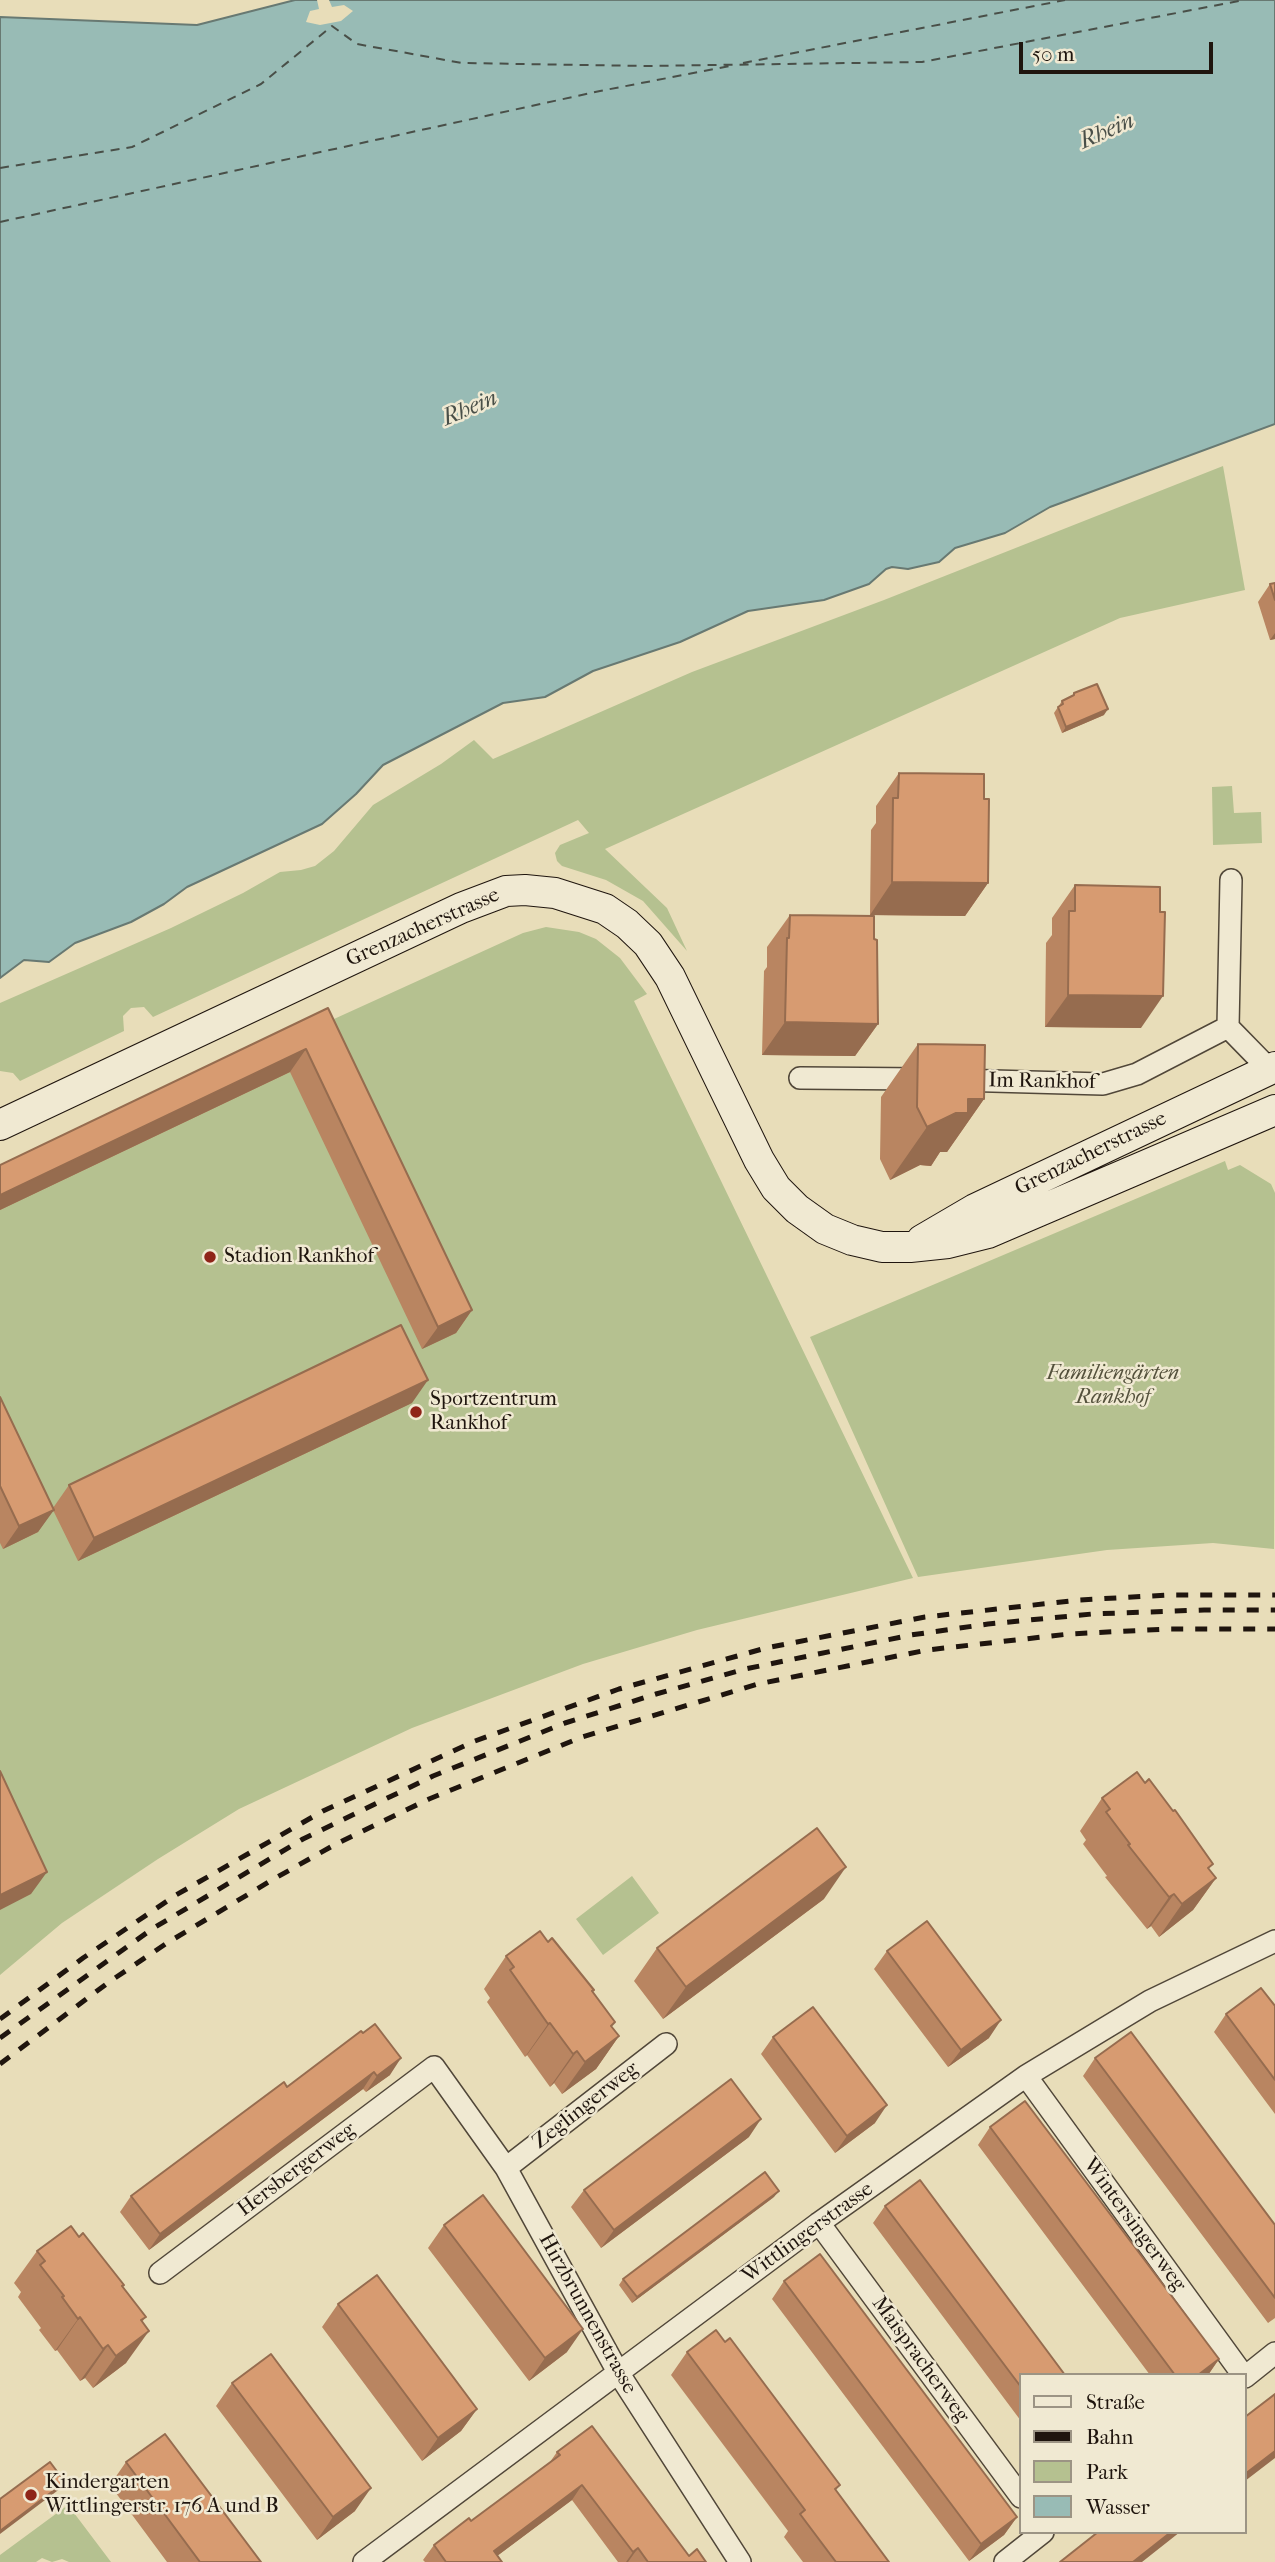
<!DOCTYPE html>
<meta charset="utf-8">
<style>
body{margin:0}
#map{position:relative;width:1275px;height:2562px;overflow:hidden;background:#e8ddb9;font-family:"IM FELL French Canon",serif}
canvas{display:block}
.legend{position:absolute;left:1019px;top:2373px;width:228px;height:161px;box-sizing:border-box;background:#f0e9d2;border:2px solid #9c9484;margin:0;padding:9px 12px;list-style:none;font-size:21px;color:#1f150e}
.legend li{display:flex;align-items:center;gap:14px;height:35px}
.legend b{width:35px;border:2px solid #9c9484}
.scale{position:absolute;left:1019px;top:42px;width:194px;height:32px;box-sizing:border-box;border:4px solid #1f150e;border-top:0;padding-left:9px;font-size:21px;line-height:24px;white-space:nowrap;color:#1f150e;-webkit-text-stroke:5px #f0e9d2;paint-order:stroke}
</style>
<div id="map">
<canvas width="1275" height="2562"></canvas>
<ul class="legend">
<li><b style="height:9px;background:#f0e9d2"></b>Straße</li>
<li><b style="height:9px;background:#1f150e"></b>Bahn</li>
<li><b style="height:19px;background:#b5c190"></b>Park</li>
<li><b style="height:19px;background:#98bbb5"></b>Wasser</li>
</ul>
<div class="scale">50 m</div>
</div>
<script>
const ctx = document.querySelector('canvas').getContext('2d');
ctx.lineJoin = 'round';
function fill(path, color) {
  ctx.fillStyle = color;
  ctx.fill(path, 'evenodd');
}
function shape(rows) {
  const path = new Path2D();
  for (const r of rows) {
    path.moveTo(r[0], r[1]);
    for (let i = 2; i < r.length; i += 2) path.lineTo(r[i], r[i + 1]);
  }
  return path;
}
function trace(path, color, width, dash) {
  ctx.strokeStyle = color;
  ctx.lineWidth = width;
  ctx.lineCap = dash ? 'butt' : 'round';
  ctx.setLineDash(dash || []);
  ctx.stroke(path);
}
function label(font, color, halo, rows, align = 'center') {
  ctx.font = font + ' "IM FELL French Canon",serif';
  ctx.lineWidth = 5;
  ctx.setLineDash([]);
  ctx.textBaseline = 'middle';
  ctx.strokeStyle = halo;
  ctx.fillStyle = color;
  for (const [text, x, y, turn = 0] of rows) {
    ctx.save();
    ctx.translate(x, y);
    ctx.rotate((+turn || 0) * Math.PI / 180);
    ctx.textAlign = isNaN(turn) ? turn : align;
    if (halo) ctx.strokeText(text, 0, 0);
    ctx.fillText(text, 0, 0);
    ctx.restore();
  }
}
const green = shape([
 [1223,466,1245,590,1120,618,605,849,667,908,687,951,643,901,606,880,562,866,557,861,555,853,560,845,589,833,578,820,153,1017,144,1007,131,1008,123,1016,124,1031,20,1081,13,1073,0,1071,0,1003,171,928,243,893,280,872,301,870,315,866,334,851,373,805,441,764,474,740,493,759,692,672,884,600],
 [1232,786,1234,813,1261,812,1262,843,1213,845,1212,787],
 [546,927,579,932,596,939,620,958,647,994,634,1001,913,1578,697,1630,583,1664,412,1728,239,1809,158,1859,62,1923,0,1975,0,1177,312,1029,523,933],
 [1225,1161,1228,1170,1240,1165,1271,1184,1275,1193,1274,1549,1213,1543,1107,1550,918,1577,810,1337],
 [632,1876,659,1913,603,1955,576,1919],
 [68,2505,111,2562,69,2562,62,2559,52,2562,42,2558,36,2562,0,2562,0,2555]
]);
const water = shape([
 [295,0,1275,0,1275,424,1050,507,1005,533,955,548,939,562,908,569,892,567,886,569,869,584,824,600,748,611,680,642,593,671,545,697,503,703,383,765,356,794,322,824,187,887,164,904,131,922,75,943,49,962,24,960,0,978,0,17,197,25,295,0]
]);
const pier = shape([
 [317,0,329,0,332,7,344,5,353,11,341,21,320,25,306,22,310,11,319,9]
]);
const ferry = shape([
 [743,63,1065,0],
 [0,168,132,147,261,84,332,26,357,44,462,63,645,66,922,62,1244,0],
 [0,222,600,91,730,66]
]);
const minor = shape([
 [1231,880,1228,1027,1269,1069],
 [800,1078,924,1079],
 [956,1080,1103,1084,1137,1074,1228,1027],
 [1026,2076,1243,2375],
 [506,2168,666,2044],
 [819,2223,1021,2497],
 [160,2273,434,2067,506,2168,619,2374,740,2562],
 [1245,2377,1275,2353],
 [364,2562,819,2223,1026,2076,1150,2001,1275,1941],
 [1005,2562,1043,2532]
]);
const secondary = shape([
 [0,1125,461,908,506,891,525,890,555,893,605,909,627,924,648,944,670,977,759,1160,776,1188,797,1209,825,1229,852,1240,882,1247,910,1247,948,1243,988,1233,1275,1110],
 [922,1240,975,1209,1275,1067]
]);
const rail = shape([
 [0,2019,83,1958,176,1895,323,1811,475,1741,619,1689,766,1648,925,1617,1079,1600,1168,1595,1275,1595],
 [0,2038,152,1929,303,1839,433,1776,565,1723,656,1694,745,1669,911,1635,988,1624,1092,1614,1204,1610,1275,1610],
 [0,2064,109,1982,167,1943,272,1880,336,1844,429,1799,582,1737,758,1684,927,1650,1069,1634,1168,1629,1275,1629]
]);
const wall = shape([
 [1275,583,1275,639,1270,640,1258,602,1270,584],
 [1074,693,1104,715,1062,733,1054,713,1062,701,1072,696],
 [899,773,984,799,988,883,965,916,870,915,871,830,876,823,876,806],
 [1075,885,1141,1028,1045,1027,1046,943,1052,935,1052,918],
 [790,915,874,939,878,1024,855,1056,762,1055,764,971,767,967,767,947],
 [328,1008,472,1310,456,1333,422,1349,290,1072,0,1210,0,1165],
 [918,1044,984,1099,947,1152,940,1152,931,1166,920,1165,890,1180,880,1159,881,1097],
 [0,1397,53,1508,69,1485,412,1403,78,1561,53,1510,38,1532,3,1549,0,1543],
 [1102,1798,1209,1869,1216,1878,1193,1910,1159,1937,1151,1926,1147,1929,1105,1877,1107,1876,1083,1844,1086,1840,1080,1831],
 [824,1899,663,2019,634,1981,657,1948],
 [548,1942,619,2036,596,2069,562,2094,554,2083,550,2087,527,2055,525,2057,487,2002,490,1998,484,1989,506,1956],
 [887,1951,989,2038,948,2067,874,1969],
 [1275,2006,1275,2114,1214,2032,1226,2014],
 [361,2031,390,2075,366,2092,363,2089,149,2250,120,2212,131,2196,287,2087],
 [773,2037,875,2123,835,2153,761,2054],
 [1095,2058,1275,2225,1275,2318,1268,2323,1083,2076],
 [990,2127,1219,2359,1208,2375,1150,2375,978,2145],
 [749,2137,601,2248,571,2207,584,2190],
 [774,2197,632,2303,619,2285,623,2279],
 [885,2206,1021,2375,1021,2421,873,2223],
 [444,2225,567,2352,529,2381,428,2248],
 [79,2237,122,2286,146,2317,142,2322,126,2363,93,2388,85,2378,80,2381,57,2350,55,2351,39,2330,41,2328,18,2297,21,2292,14,2283,37,2251],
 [784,2281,1017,2517,1004,2535,969,2561,772,2299],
 [338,2304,477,2409,461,2431,422,2461,322,2327],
 [687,2352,840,2485,836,2490,889,2562,803,2562,784,2537,788,2531,671,2375],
 [232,2383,355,2511,317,2540,216,2406],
 [557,2452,689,2556,706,2562,618,2562,572,2500,497,2556,502,2562,425,2562,423,2560,434,2545,471,2521,550,2462],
 [126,2462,261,2562,167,2562,110,2485]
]);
const shadedWall = shape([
 [1275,633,1275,639,1270,640],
 [1108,709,1104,715,1062,733,1066,727],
 [892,882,988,883,965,916,870,915],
 [1068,995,1163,996,1141,1028,1045,1027],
 [785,1022,878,1024,855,1056,762,1055],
 [306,1049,290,1072,0,1210,0,1195],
 [968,1099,984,1099,947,1152,940,1152,931,1166,920,1165,890,1180,927,1127],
 [472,1310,456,1333,422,1349,438,1327],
 [428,1380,412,1403,78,1561,94,1538],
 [54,1510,38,1532,3,1549,19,1526],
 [846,1867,824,1899,663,2019,686,1987],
 [47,1872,31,1894,0,1910,0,1895],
 [1216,1878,1193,1910,1159,1937,1182,1904],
 [1174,1894,1151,1926,1147,1929,1169,1897],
 [1001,2020,989,2038,948,2067,961,2050],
 [550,2023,527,2055,525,2057,548,2024],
 [619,2036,596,2069,562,2094,585,2062],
 [577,2051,554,2083,550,2087,573,2054],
 [401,2058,390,2075,366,2092,377,2076],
 [374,2072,363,2089,149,2250,160,2234],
 [887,2105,875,2123,835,2153,847,2136],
 [761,2119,749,2137,601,2248,614,2230],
 [779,2191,774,2197,632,2303,637,2297],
 [80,2317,57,2350,55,2351,78,2319],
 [583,2329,567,2352,529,2381,545,2358],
 [149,2331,126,2363,93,2388,116,2356],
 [108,2345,85,2378,80,2381,103,2349],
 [1219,2359,1208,2375,1198,2375],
 [477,2409,461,2431,422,2461,438,2438],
 [1275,2451,1275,2458,1245,2481,1245,2474],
 [65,2482,61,2488,0,2534,0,2531],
 [582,2485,572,2500,489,2562,494,2551],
 [371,2488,355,2511,317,2540,333,2517],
 [1017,2517,1004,2535,969,2561,981,2544],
 [1171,2532,1180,2532,1142,2562,1133,2562],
 [638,2548,628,2562,626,2562,633,2552]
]);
const building = shape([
 [1275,583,1275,600,1270,584,1275,583],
 [1097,684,1108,709,1066,727,1058,707,1063,704,1062,701,1074,695,1074,693,1097,684],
 [899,773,984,774,984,799,989,799,988,883,892,882,893,798,898,798,899,773],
 [1075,885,1160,887,1160,912,1165,912,1163,996,1068,995,1069,911,1075,911,1075,885],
 [790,915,874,916,874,939,877,940,878,1024,785,1022,787,938,789,938,790,915],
 [328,1008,472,1310,438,1327,306,1049,0,1195,0,1165,328,1008],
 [918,1044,985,1045,984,1099,968,1099,968,1113,956,1113,927,1127,917,1107,918,1044],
 [401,1325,428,1380,94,1538,69,1485,401,1325],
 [0,1397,54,1510,19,1526,0,1486,0,1397],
 [0,1771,47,1872,0,1895,0,1771],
 [1137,1772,1145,1783,1149,1779,1173,1811,1175,1810,1213,1864,1208,1868,1216,1878,1182,1904,1174,1894,1169,1897,1128,1845,1130,1844,1106,1812,1110,1809,1102,1798,1137,1772],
 [817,1828,846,1867,686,1987,657,1948,817,1828],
 [927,1921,1001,2020,961,2050,887,1951,927,1921],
 [540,1931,548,1942,552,1938,594,1990,592,1991,615,2022,611,2026,619,2036,585,2062,577,2051,573,2054,550,2023,548,2024,510,1970,514,1967,506,1956,540,1931],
 [1261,1988,1275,2006,1275,2080,1226,2014,1261,1988],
 [813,2007,887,2105,847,2136,773,2037,813,2007],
 [375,2024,401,2058,377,2076,374,2072,160,2234,131,2196,284,2082,287,2087,361,2031,363,2033,375,2024],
 [1131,2032,1275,2225,1275,2298,1095,2058,1131,2032],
 [731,2079,761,2119,614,2230,584,2190,731,2079],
 [1025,2101,1219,2359,1198,2375,1175,2375,990,2127,1025,2101],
 [765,2172,779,2191,637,2297,623,2279,765,2172],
 [920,2180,1065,2375,1021,2375,1021,2387,885,2206,920,2180],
 [483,2195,583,2329,545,2358,444,2225,483,2195],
 [71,2226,79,2237,83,2233,124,2285,122,2286,146,2317,141,2320,149,2331,116,2356,108,2345,103,2349,80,2317,78,2319,62,2297,64,2296,40,2265,45,2261,37,2251,71,2226],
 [820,2254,1017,2517,981,2544,784,2281,820,2254],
 [377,2275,477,2409,438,2438,338,2304,377,2275],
 [716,2330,725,2342,730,2338,840,2485,835,2489,889,2562,836,2562,800,2514,805,2510,687,2352,716,2330],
 [271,2354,371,2488,333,2517,232,2383,271,2354],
 [1275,2394,1275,2451,1245,2474,1245,2417,1275,2394],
 [592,2426,689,2556,697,2549,706,2562,648,2562,638,2548,633,2552,582,2485,494,2551,502,2562,446,2562,434,2545,469,2518,471,2521,560,2455,557,2452,592,2426],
 [165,2434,261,2562,200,2562,126,2462,165,2434],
 [50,2462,65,2482,0,2531,0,2499,50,2462],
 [1098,2532,1171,2532,1133,2562,1060,2562,1098,2532]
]);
const markers = [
 [210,1257,7,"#8f2418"],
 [416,1412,7,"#8f2418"],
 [31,2495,7,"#8f2418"]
];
const streetNames = [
 ["Grenzacherstrasse",423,928,-24],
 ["Im Rankhof",1042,1082,1],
 ["Grenzacherstrasse",1091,1154,-26],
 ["Zeglingerweg",586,2106,-38],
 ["Hersbergerweg",297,2170,-37],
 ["Wintersingerweg",1134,2225,54],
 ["Wittlingerstrasse",808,2233,-36],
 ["Hirzbrunnenstrasse",587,2314,61],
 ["Maispracherweg",920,2360,54]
];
const poiNames = [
 ["Stadion Rankhof",224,1257],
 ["Sportzentrum",430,1400],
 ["Rankhof",430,1424],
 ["Kindergarten",45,2483],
 ["Wittlingerstr. 176 A und B",45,2507]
];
const parkNames = [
 ["Familiengärten",1113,1374],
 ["Rankhof",1113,1398]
];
const waterNames = [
 ["Rhein",1107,132,-24],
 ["Rhein",470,409,-23]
];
fill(green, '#b5c190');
fill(water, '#98bbb5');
trace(water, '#687972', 2);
fill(pier, '#e8ddb9');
trace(ferry, '#494f48', 2, [9, 7]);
trace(minor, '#514739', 24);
trace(secondary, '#1f150e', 32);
trace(minor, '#f0e9d2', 21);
trace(secondary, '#f0e9d2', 30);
trace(rail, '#1f150e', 5, [12, 12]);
fill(wall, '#b98561');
fill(shadedWall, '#966c4f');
fill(building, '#d79b71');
trace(building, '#966c4f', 2);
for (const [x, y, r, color] of markers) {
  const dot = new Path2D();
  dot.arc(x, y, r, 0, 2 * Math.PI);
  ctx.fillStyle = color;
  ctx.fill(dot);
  trace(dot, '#f0e9d2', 2.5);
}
label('21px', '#1f150e', '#f0e9d2', streetNames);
label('21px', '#1f150e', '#f0e9d2', poiNames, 'left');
label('italic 21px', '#54513c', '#f0e9d2', parkNames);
label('italic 23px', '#494f48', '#f0e9d2', waterNames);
</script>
